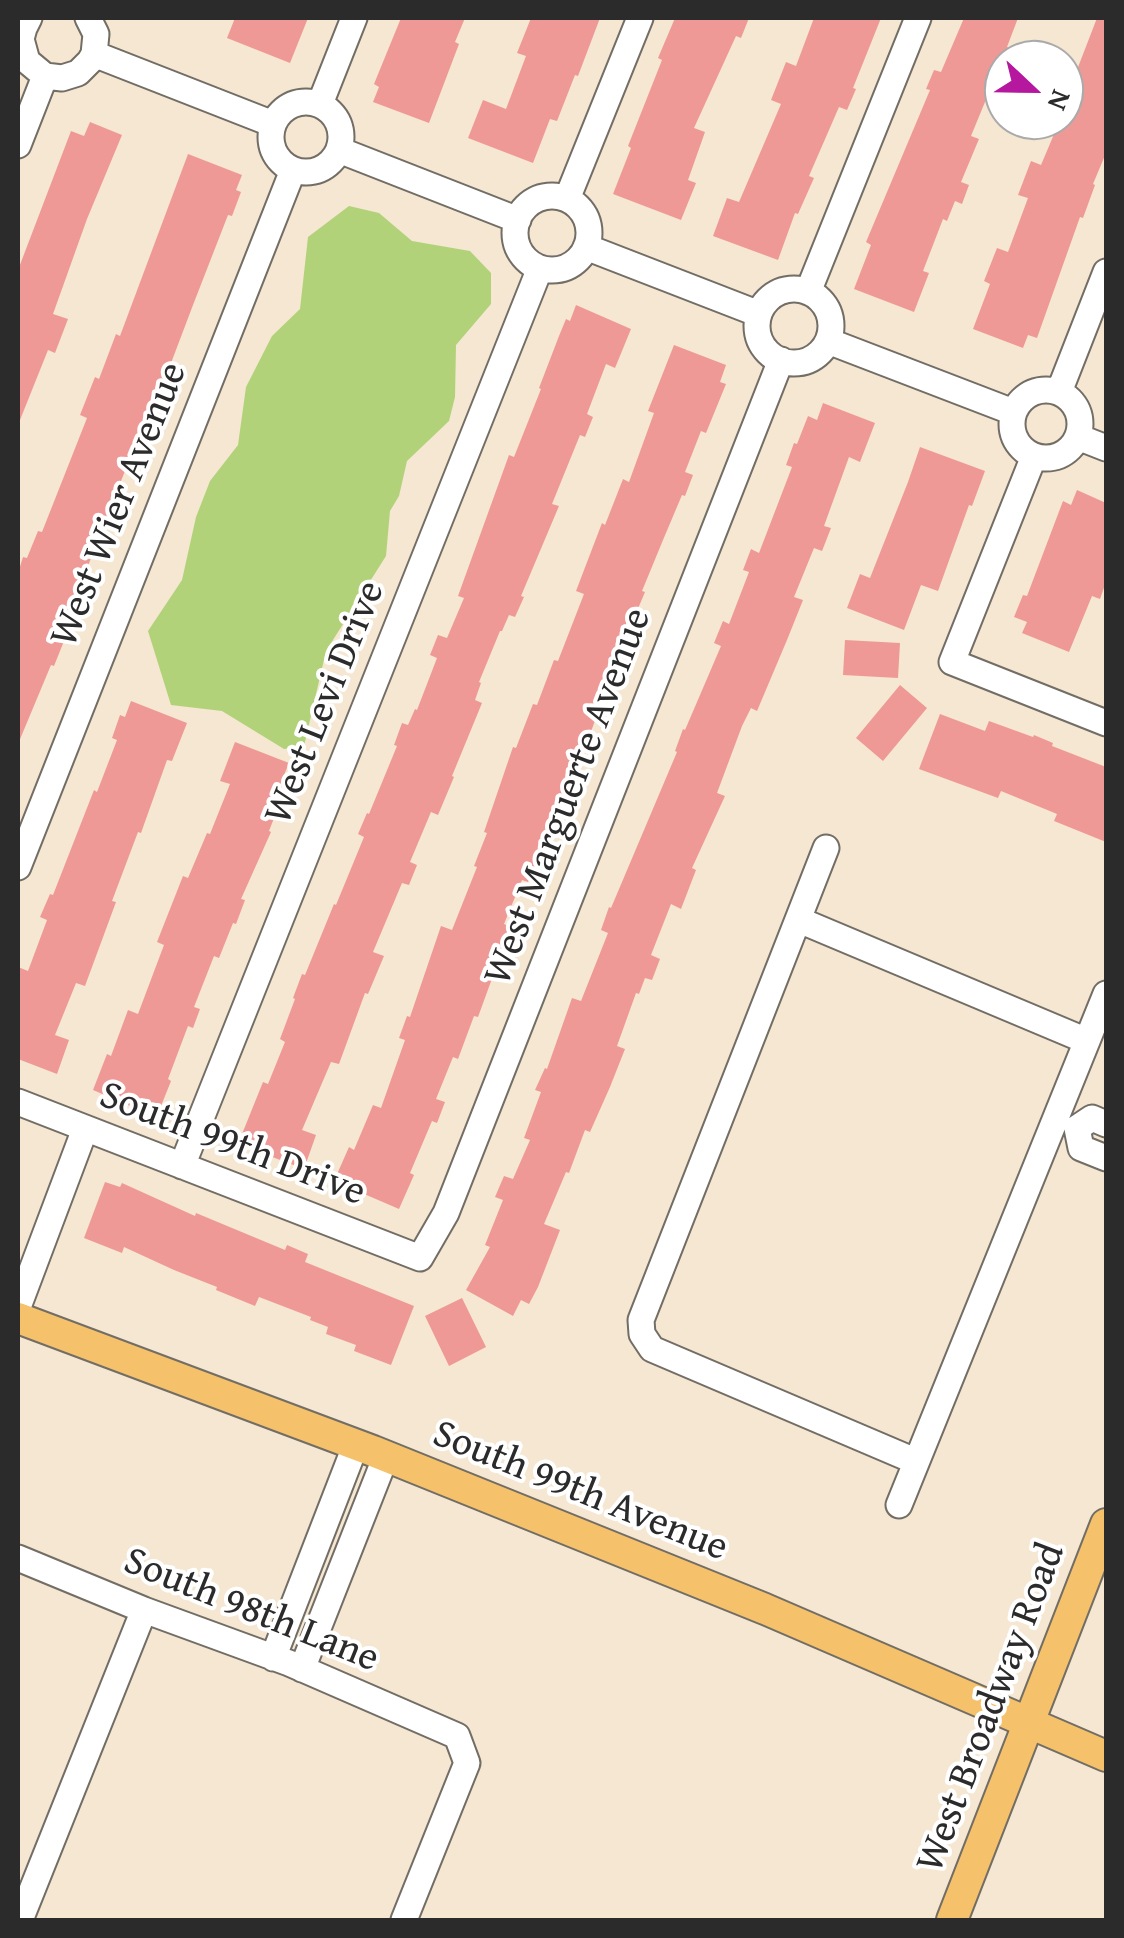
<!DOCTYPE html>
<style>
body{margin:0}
#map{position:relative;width:1124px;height:1938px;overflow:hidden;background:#f5e7d1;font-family:"Gentium Book Plus",serif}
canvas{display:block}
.frame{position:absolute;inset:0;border:20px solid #2b2b2b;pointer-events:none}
.north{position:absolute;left:984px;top:40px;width:100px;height:100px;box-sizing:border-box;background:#fff;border:2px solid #aaa;border-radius:50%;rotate:112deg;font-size:28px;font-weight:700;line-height:40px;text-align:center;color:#2b2b2b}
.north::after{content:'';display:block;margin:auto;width:35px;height:45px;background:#b5179e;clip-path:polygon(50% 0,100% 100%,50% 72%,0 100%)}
</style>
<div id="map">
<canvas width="1124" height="1938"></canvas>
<div class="frame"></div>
<div class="north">N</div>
</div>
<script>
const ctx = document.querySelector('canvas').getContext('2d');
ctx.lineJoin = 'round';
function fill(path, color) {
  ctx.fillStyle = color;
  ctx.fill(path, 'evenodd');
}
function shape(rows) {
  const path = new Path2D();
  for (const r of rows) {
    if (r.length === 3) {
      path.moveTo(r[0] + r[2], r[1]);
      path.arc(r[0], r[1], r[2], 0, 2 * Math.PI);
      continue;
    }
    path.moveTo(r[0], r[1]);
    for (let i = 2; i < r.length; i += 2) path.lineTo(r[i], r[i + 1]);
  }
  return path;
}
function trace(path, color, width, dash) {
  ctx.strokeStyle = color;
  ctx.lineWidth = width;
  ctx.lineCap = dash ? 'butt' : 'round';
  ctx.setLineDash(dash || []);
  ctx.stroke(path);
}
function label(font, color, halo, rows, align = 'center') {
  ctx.font = font + ' "Gentium Book Plus",serif';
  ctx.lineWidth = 8;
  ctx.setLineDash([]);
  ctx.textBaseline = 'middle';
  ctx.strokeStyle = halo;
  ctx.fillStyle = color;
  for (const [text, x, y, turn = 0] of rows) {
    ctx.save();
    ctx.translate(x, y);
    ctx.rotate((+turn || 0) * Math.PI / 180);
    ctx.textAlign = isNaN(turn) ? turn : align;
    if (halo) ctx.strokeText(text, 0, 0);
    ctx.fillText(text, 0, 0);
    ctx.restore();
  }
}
const green = shape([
 [349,206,379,213,412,241,470,251,491,273,491,304,456,345,455,397,449,421,407,461,399,496,390,511,386,556,326,651,304,746,284,749,222,711,171,705,148,631,182,580,196,517,210,481,238,445,246,387,272,336,300,309,308,237]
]);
const building = shape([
 [235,18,308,18,290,63,227,38],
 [401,18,465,18,455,42,459,44,429,123,373,102,379,87,374,84],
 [531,18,600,18,578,76,575,75,557,121,550,119,533,163,468,138,483,100,506,109,526,56,517,53],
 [675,18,749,18,741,38,736,36,694,128,705,132,688,180,696,183,681,220,613,194,631,148,628,146,662,60,658,58],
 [814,18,881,18,853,88,856,89,847,110,839,107,809,176,814,178,798,214,795,213,778,260,713,236,727,198,739,202,781,104,771,100,786,62,796,66],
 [964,18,1018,18,1007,47,1011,49,1004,60,995,86,992,85,971,136,979,139,961,182,969,185,962,204,955,201,947,221,943,219,923,271,929,273,914,312,854,289,871,245,866,242,930,90,926,89,934,70,941,72],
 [1097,18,1106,18,1106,153,1093,184,1095,185,1083,218,1080,217,1037,338,1028,335,1023,348,973,329,990,284,984,281,997,248,1008,252,1028,198,1018,195,1031,161,1041,165,1060,120,1064,120,1064,70,1075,75],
 [90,122,122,135,87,219,53,314,68,319,55,353,48,350,18,425,18,270,71,131,84,136],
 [188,154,242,175,236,190,241,192,232,216,228,215,193,305,168,371,170,372,131,467,127,466,111,506,114,507,105,530,102,529,77,595,62,640,64,641,54,666,51,665,18,744,18,573,23,557,27,558,38,531,42,532,87,418,80,415,95,377,99,379,116,334,120,336],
 [576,305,631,329,615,368,606,364,587,414,593,417,585,437,580,435,552,504,559,506,521,596,524,597,515,617,509,615,502,631,500,631,479,682,481,683,475,700,482,703,452,776,454,777,438,815,431,812,410,862,417,865,409,885,402,883,373,952,384,956,368,994,365,993,339,1064,331,1062,302,1130,316,1135,304,1169,238,1144,263,1082,268,1084,285,1042,280,1039,295,999,293,998,302,974,305,975,334,904,336,905,364,837,358,834,367,813,369,814,397,746,394,745,402,723,408,725,415,709,417,710,437,658,430,655,438,635,447,638,464,598,458,596,509,455,514,457,541,389,539,388,559,336,566,319,570,321],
 [674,345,726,365,720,382,726,384,706,433,701,431,685,472,693,475,685,496,682,495,663,540,642,591,645,592,637,611,632,609,615,651,623,654,615,675,612,674,585,748,580,746,541,853,528,882,522,880,504,924,513,928,507,944,505,943,478,1017,474,1016,458,1059,453,1057,436,1099,445,1102,437,1123,432,1121,410,1173,414,1175,399,1209,334,1181,349,1147,354,1150,373,1105,381,1108,405,1040,399,1038,407,1016,410,1017,441,926,452,930,477,867,474,866,487,833,484,832,513,747,516,748,533,704,537,705,554,660,558,661,584,594,576,591,602,523,605,525,623,479,629,482,654,413,648,411],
 [823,403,875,423,860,462,849,457,824,526,831,528,822,551,814,548,794,597,803,600,787,640,757,711,751,708,742,726,717,793,725,796,692,868,696,870,681,909,671,904,651,955,660,959,652,980,645,978,639,994,636,993,617,1046,625,1049,610,1087,590,1132,585,1130,569,1173,566,1172,544,1224,560,1230,538,1287,529,1304,521,1300,513,1316,466,1290,490,1247,485,1245,503,1200,495,1197,504,1176,513,1179,530,1140,524,1138,541,1092,535,1090,545,1068,547,1069,572,998,581,1001,608,933,601,930,609,907,611,908,677,752,675,751,683,729,685,730,721,646,714,643,723,621,729,624,749,572,743,570,751,549,759,553,792,467,786,465,794,443,797,444,808,416,817,420],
 [920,447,985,471,972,506,969,505,938,591,921,585,904,630,847,608,860,574,870,578,908,482],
 [1077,490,1106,503,1106,582,1100,599,1092,596,1069,652,1022,633,1027,622,1014,617,1023,595,1027,596,1063,501,1071,505],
 [845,640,900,643,898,678,843,675],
 [900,685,927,708,883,761,856,738],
 [131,701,187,723,172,761,167,760,141,833,138,832,112,901,116,902,85,986,76,983,55,1035,69,1040,57,1074,18,1059,18,967,28,971,47,920,40,917,50,894,53,895,94,790,97,792,117,740,112,738,120,715,125,717],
 [940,714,985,731,989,721,1033,737,1034,735,1053,743,1052,746,1106,767,1106,842,1054,821,1057,814,1001,791,998,798,919,769],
 [235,742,289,763,282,780,288,782,269,831,271,832,241,899,245,900,236,924,233,923,219,958,214,956,194,1007,200,1009,193,1028,188,1026,168,1079,171,1081,159,1111,144,1105,142,1111,93,1090,107,1054,111,1056,128,1010,138,1014,164,945,157,942,183,876,188,878,207,833,210,834,230,784,220,781],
 [105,1182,120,1187,122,1183,195,1216,196,1213,285,1250,287,1245,308,1254,305,1262,414,1306,391,1365,354,1351,356,1345,326,1334,328,1327,310,1320,311,1317,259,1297,255,1306,216,1290,217,1287,174,1270,124,1247,122,1253,84,1238],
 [462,1298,486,1347,449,1366,425,1316]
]);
const minor = shape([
 [29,18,24,28,21,39,27,61,45,76,62,78,78,73,90,61,94,54,96,34,88,18],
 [94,54,273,124],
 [306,137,35],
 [320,104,354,18],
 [18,145,45,76],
 [339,150,518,220],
 [552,233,37],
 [567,199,640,18],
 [586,247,759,314],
 [794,326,37],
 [808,292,918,18],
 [828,341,1013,412],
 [1046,424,34],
 [1059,392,1106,272],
 [1078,437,1106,448],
 [1034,456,952,662,1106,723],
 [826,848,641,1320,642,1334,652,1349,915,1461],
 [18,867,293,170],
 [799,920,1087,1041],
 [18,1102,420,1258,446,1213,781,360],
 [1106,1124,1092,1118,1077,1128,1081,1148,1106,1158],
 [182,1166,540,268],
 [18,1307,85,1129],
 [899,1505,1106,994],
 [18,1558,144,1610,289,1663,457,1736,467,1763,404,1920],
 [273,1658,356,1444],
 [302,1669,386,1456],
 [20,1920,144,1610]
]);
const major = shape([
 [18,1318,373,1451,765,1609,1106,1756],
 [952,1920,1106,1524]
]);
const streetNames = [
 ["West Wier Avenue",120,505,-68],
 ["West Levi Drive",326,703,-68],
 ["West Marguerte Avenue",569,797,-69],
 ["South 99th Drive",232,1145,21],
 ["South 99th Avenue",580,1492,22],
 ["South 98th Lane",251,1611,22],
 ["West Broadway Road",992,1708,-69]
];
fill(green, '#b2d27a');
fill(building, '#ef9997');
trace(minor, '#726d65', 29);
trace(major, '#726d65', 34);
trace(minor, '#fff', 25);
trace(major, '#f5c16b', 30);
label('40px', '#2b2b2b', '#fff', streetNames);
</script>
